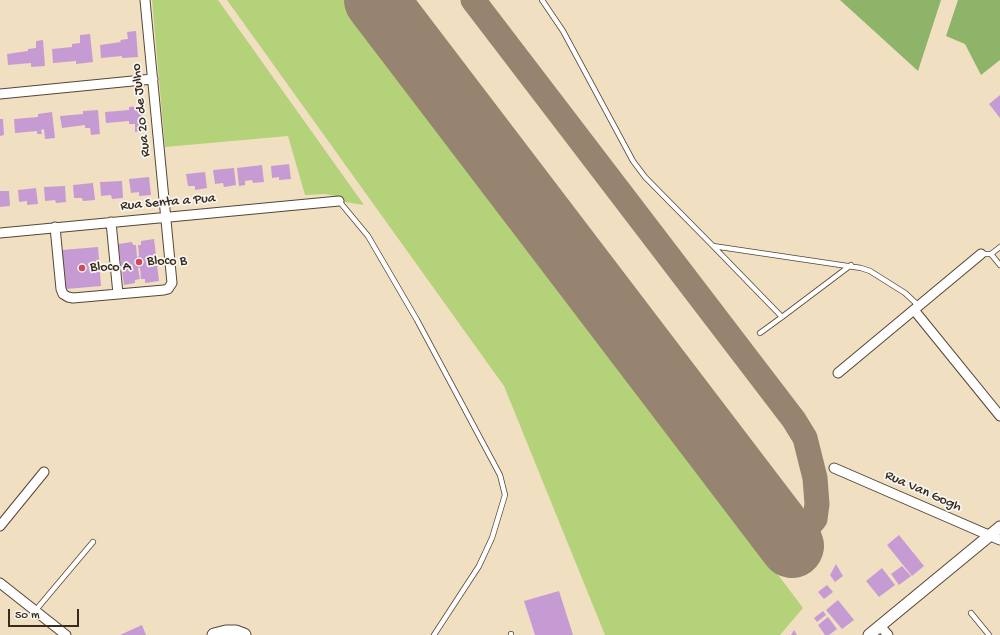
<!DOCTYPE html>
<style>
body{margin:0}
#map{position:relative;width:1000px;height:635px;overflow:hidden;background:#f1dfc1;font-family:"Gochi Hand",sans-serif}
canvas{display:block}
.scale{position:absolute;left:8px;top:609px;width:71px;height:18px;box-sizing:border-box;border:2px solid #3b2a1e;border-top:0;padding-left:5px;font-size:12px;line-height:14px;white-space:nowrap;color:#3b2a1e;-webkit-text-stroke:3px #f6f6f2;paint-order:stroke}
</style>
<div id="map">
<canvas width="1000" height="635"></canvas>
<div class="scale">50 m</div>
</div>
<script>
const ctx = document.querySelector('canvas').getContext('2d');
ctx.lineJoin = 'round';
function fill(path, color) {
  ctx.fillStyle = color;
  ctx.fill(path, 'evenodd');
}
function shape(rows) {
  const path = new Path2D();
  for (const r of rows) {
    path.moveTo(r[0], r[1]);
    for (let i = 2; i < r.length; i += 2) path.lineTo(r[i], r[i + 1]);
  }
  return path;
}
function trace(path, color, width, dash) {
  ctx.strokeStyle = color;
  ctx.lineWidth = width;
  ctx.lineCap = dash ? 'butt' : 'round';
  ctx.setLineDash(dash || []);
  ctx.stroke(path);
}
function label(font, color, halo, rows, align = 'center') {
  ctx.font = font + ' "Gochi Hand",sans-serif';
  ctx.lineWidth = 3.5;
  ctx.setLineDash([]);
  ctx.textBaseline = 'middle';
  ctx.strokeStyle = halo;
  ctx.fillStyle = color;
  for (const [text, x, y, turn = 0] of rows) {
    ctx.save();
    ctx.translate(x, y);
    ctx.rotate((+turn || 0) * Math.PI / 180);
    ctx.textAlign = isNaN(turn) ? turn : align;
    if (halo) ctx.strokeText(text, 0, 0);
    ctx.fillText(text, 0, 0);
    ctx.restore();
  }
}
const green = shape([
 [152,0,218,0,364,205,345,202,336,196,325,194,305,195,288,136,165,147],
 [227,0,345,0,803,608,780,635,605,635,504,386]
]);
const forest = shape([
 [840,0,941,0,918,71],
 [958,0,1000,0,1000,60,981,75,965,44,946,36]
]);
const taxiway = shape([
 [473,0,794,420,805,438,815,478,817,504,815,519,792,546]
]);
const runway = shape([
 [376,0,792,546]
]);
const building = shape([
 [136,31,138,57,122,58,122,56,101,58,100,45,121,42,120,40,128,39,127,32],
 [90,34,93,62,76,64,76,61,53,63,52,49,72,47,72,44,80,43,80,35],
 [43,40,45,66,31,67,31,63,8,65,7,54,28,51,28,49,36,48,36,41],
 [1000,95,1000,118,989,104],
 [141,106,143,131,135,132,135,124,129,124,129,121,106,123,105,112,129,110,129,107],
 [98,110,100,134,91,135,90,128,85,128,85,125,62,128,60,116,83,114,83,111],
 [52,112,55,138,45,139,44,129,41,130,42,134,37,134,37,131,15,133,14,119,38,117,38,114],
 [0,119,3,119,4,135,0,136],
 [289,164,291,179,279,180,279,177,272,178,271,166],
 [262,165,264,182,253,183,252,180,245,181,245,185,239,186,237,168],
 [234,168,236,185,224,187,223,183,215,184,213,170],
 [205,172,207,188,195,190,195,186,188,186,186,174],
 [149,177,151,195,139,196,139,192,131,193,129,179],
 [122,181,123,198,112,199,111,195,101,196,100,182],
 [93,183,95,200,83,201,82,198,74,198,73,185],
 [65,186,66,202,56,203,55,200,45,201,44,187],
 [36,188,38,204,27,205,27,201,19,202,18,190],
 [0,191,9,191,10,206,0,207],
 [154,239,159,281,145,283,145,279,141,279,140,268,138,268,140,279,135,280,135,283,124,285,118,244,132,242,133,245,136,245,137,257,139,256,138,245,141,245,141,241],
 [98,247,101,286,66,289,62,250],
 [899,535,924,566,912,576,887,545],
 [836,564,843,576,835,582,830,575],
 [902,566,911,576,899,585,891,574],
 [882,568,895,585,879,597,866,581],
 [827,585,833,592,824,599,818,592],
 [559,591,573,635,535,635,524,601],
 [838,600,854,620,842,629,826,610],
 [823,611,826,615,817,622,814,618],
 [828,617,837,629,829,635,825,635,818,625],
 [142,625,146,635,120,635],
 [794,630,797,635,791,635]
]);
const service = shape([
 [542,0,563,31,633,161,645,177,713,246,861,268,870,271,905,293,919,306],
 [339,201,368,236,417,320,500,475,505,495,492,538,479,566,434,635],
 [713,246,782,317,851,265],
 [981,254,991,254,1000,247],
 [991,254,1000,265],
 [760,333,782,317],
 [35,611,93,542],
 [971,613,989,635],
 [511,634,511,635]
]);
const minor = shape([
 [0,94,153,79],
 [111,222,118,294],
 [55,227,61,289,63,294,68,297,73,298,164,290,168,289,172,283,145,0],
 [0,233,339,201],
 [914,310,1000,416],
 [838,373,981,254],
 [834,468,1000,540],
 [0,526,44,472],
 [0,583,66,635],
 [880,626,888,635]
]);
const tertiary = shape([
 [869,635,1000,527]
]);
const secondary = shape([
 [214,635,226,632,236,632,244,635]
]);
const markers = [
 [139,262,4,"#d1495b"],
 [82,268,4,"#d1495b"]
];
const streetNames = [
 ["Rua 20 de Julho",142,110,-96],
 ["Rua Senta a Pua",168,203,-5],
 ["Rua Van Gogh",923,492,24]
];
const poiNames = [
 ["Bloco B",147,262],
 ["Bloco A",90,268]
];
fill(green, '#b3d279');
fill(forest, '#8eb469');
trace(taxiway, '#968470', 25);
trace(runway, '#968470', 64);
fill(building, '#c69bd3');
trace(service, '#564536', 6);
trace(minor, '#564536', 11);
trace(tertiary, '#564536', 13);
trace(secondary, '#564536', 15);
trace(service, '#fff', 4.5);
trace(minor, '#fff', 9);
trace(tertiary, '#fff', 11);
trace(secondary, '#fff', 13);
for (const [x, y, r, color] of markers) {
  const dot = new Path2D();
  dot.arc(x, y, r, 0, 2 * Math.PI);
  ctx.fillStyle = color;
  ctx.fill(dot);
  trace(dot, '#f6f6f2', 1.5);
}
label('14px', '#3b2a1e', '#f6f6f2', streetNames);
label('14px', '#3b2a1e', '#f6f6f2', poiNames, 'left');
</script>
